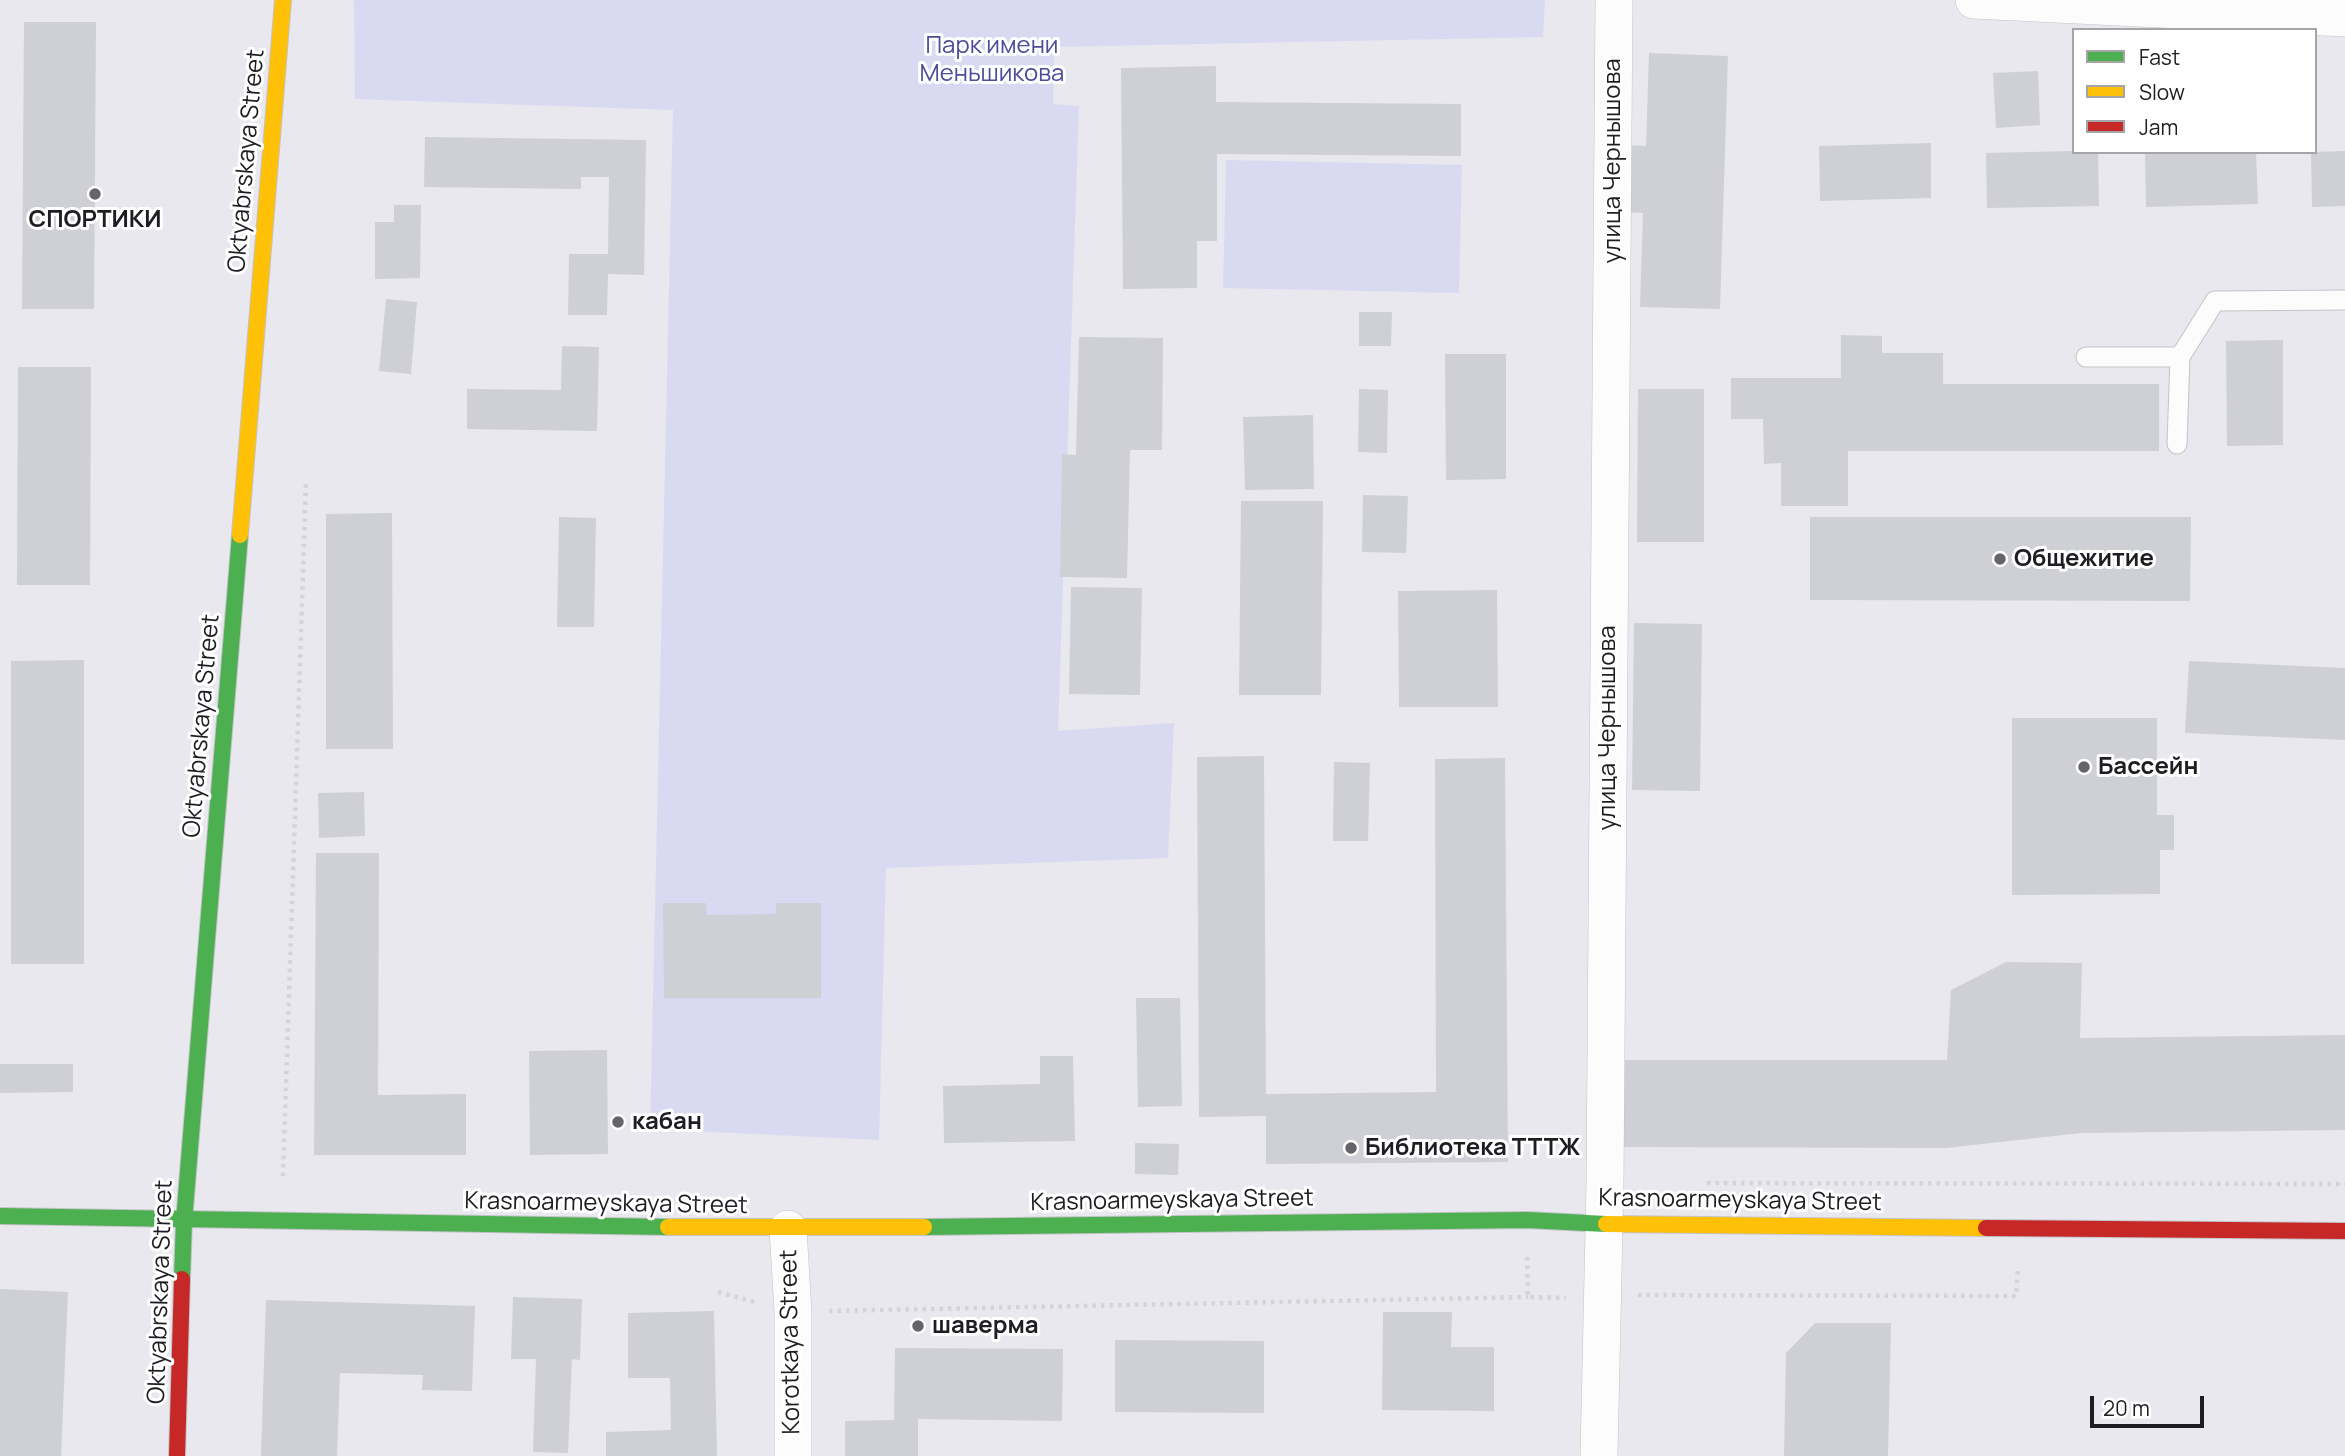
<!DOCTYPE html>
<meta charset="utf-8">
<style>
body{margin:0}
#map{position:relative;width:2345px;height:1456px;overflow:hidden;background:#e8e8ee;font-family:Manrope,sans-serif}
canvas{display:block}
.legend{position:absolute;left:2072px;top:28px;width:245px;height:126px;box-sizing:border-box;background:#fff;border:2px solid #a5a5a7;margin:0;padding:9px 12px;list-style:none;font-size:21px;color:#1e1e22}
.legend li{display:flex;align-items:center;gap:14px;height:35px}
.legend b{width:35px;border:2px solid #a5a5a7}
.scale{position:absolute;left:2090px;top:1396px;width:114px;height:32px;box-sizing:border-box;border:4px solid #1e1e22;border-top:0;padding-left:9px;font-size:21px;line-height:24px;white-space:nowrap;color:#1e1e22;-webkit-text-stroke:5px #fff;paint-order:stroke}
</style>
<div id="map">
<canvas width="2345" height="1456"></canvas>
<ul class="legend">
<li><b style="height:9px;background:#4caf50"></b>Fast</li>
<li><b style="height:9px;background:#ffc107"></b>Slow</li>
<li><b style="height:9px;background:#c62828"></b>Jam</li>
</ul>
<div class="scale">20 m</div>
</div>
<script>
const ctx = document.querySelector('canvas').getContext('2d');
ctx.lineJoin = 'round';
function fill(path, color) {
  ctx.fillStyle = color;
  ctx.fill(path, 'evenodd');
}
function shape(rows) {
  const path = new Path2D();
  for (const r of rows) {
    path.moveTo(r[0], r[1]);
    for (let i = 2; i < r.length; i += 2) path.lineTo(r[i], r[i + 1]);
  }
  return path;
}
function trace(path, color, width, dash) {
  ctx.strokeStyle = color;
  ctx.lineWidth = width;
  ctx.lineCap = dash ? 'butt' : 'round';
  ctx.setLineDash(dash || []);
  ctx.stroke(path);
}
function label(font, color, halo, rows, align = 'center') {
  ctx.font = font + ' Manrope,sans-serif';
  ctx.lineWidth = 6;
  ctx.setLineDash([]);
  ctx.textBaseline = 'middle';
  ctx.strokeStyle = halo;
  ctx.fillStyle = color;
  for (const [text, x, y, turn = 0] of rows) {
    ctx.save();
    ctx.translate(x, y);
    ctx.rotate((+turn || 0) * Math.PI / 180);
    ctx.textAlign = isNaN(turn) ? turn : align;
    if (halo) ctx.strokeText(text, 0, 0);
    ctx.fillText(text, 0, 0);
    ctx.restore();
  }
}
const green = shape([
 [354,0,1545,0,1543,37,1054,47,1053,104,1079,106,1058,731,1174,723,1168,858,886,868,879,1140,650,1129,673,110,355,99],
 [1226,160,1462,165,1459,293,1223,288]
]);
const building = shape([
 [24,22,96,22,94,309,22,309],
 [1649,53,1728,56,1720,309,1640,307,1643,213,1618,212,1620,145,1646,146],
 [1216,66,1216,102,1461,104,1461,156,1217,154,1217,241,1197,241,1197,288,1123,289,1121,68],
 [2038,71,2040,125,1996,128,1993,73],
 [425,137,646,140,644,275,608,274,607,315,568,315,569,254,608,254,609,177,581,177,581,189,424,187],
 [1931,143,1931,198,1820,201,1819,146],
 [2074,151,2098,152,2099,206,1987,208,1986,153],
 [2345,151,2345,206,2312,207,2311,152],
 [2145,152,2256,152,2258,204,2146,207],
 [394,205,421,205,420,278,375,279,375,222,394,222],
 [386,299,417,302,411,374,379,371],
 [1359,312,1392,312,1391,346,1359,346],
 [1841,335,1882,336,1882,353,1943,353,1943,384,2159,384,2159,451,1848,451,1848,506,1781,506,1781,463,1764,464,1763,419,1731,419,1731,378,1841,378],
 [1079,337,1163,338,1162,450,1130,450,1127,578,1060,577,1062,454,1076,455],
 [2283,340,2283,445,2227,446,2226,341],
 [562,346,599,347,597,431,467,429,467,389,561,390],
 [1445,354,1506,354,1506,479,1446,480],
 [18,367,91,367,90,585,17,585],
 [1359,389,1388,390,1387,453,1358,452],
 [1638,389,1704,389,1704,542,1637,542],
 [1313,415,1314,489,1245,490,1243,417],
 [1363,495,1408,496,1406,553,1362,552],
 [1241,501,1323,501,1321,695,1239,695],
 [392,513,393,749,326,749,326,514],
 [559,517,596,518,594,627,557,627],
 [1810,517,2191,517,2190,601,1810,600],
 [1071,587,1142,588,1140,695,1069,694],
 [1497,590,1498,707,1399,707,1398,591],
 [1634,623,1702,624,1700,791,1632,790],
 [84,660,84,964,11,964,11,661],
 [2189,661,2345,668,2345,740,2185,733],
 [2012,718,2157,718,2157,815,2174,815,2174,850,2160,850,2160,894,2012,895],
 [1264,756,1266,1094,1436,1092,1435,759,1505,758,1508,1162,1266,1164,1266,1116,1199,1117,1197,757],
 [1334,762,1370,763,1368,841,1333,841],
 [364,792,365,836,319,838,318,793],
 [316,853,379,853,378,1095,466,1094,466,1155,314,1155],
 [663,903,706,903,707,915,776,914,776,903,821,903,821,998,664,998],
 [2006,962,2082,963,2080,1038,2345,1035,2345,1130,2081,1133,1946,1148,1622,1147,1622,1060,1947,1060,1951,990],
 [1136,998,1180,998,1182,1106,1138,1107],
 [607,1050,608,1154,530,1155,529,1051],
 [1040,1056,1073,1056,1075,1141,944,1143,943,1086,1040,1084],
 [0,1064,73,1064,73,1092,0,1093],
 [1135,1143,1179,1144,1178,1175,1135,1174],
 [0,1289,68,1292,61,1456,0,1456],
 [513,1297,582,1299,580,1360,572,1359,568,1453,533,1452,536,1359,511,1359],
 [266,1300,475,1306,472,1391,422,1390,423,1375,340,1373,337,1456,261,1456],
 [714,1311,717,1456,606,1456,606,1432,671,1430,670,1378,628,1378,628,1313],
 [1383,1312,1452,1312,1451,1347,1494,1347,1494,1411,1382,1410],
 [1815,1323,1891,1323,1888,1456,1784,1456,1786,1353],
 [1115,1340,1264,1341,1264,1413,1115,1412],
 [895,1348,1063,1349,1062,1421,918,1419,918,1456,845,1456,845,1421,894,1420]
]);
const path = shape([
 [283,1176,306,482],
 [1707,1183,2345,1184],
 [1527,1257,1528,1297,1566,1298],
 [718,1292,755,1302],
 [1638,1295,2016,1296,2018,1267],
 [829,1311,1528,1297]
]);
const lane = shape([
 [2086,357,2180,357,2215,301,2345,300],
 [2177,444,2180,357]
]);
const street = shape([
 [1974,0,2345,18],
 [788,1229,793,1312,793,1456],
 [1599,1456,1605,1183,1614,0]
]);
const fast = shape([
 [0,1216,668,1227],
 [924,1227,1527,1220,1606,1224],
 [182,1279,184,1221,240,535]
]);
const slow = shape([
 [240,535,283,0],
 [1606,1224,1986,1228],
 [668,1227,924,1227]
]);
const jam = shape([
 [1986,1228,2345,1231],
 [177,1456,182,1279]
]);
const markers = [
 [95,194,7,"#656569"],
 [2000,559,7,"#656569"],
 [2084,767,7,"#656569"],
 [618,1122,7,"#656569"],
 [1351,1148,7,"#656569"],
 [918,1326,7,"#656569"]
];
const parkNames = [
 ["Парк имени",992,46],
 ["Меньшикова",992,74]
];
const streetNames = [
 ["Oktyabrskaya Street",247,161,-85],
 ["улица Чернышова",1613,161,-90],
 ["Oktyabrskaya Street",202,726,-85],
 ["улица Чернышова",1608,728,-90],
 ["Krasnoarmeyskaya Street",1172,1201,-1],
 ["Krasnoarmeyskaya Street",1740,1201,1],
 ["Krasnoarmeyskaya Street",606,1204,1],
 ["Oktyabrskaya Street",161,1292,-88],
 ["Korotkaya Street",791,1342,-91]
];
const poiNames = [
 ["СПОРТИКИ",95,220,"center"],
 ["Общежитие",2014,559],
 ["Бассейн",2098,767],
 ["кабан",632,1122],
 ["Библиотека ТТТЖ",1365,1148],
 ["шаверма",932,1326]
];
fill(green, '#d9daf2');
fill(building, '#cfd0d5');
trace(lane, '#c3c3c8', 21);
trace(street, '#c3c3c8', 38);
trace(fast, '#c3c3c8', 18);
trace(slow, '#c3c3c8', 18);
trace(jam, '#c3c3c8', 18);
trace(path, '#d4d4d7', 4.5, [3.5, 5]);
trace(lane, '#fcfcfc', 19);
trace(street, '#fcfcfc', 37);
trace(fast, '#4caf50', 16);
trace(slow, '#ffc107', 16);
trace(jam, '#c62828', 16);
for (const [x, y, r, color] of markers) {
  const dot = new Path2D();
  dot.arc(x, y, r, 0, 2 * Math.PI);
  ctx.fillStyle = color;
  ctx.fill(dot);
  trace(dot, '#fff', 2.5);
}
label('24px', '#4f4b99', '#fff', parkNames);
label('24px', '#1e1e22', '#fff', streetNames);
label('bold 24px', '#1e1e22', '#fff', poiNames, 'left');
</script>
